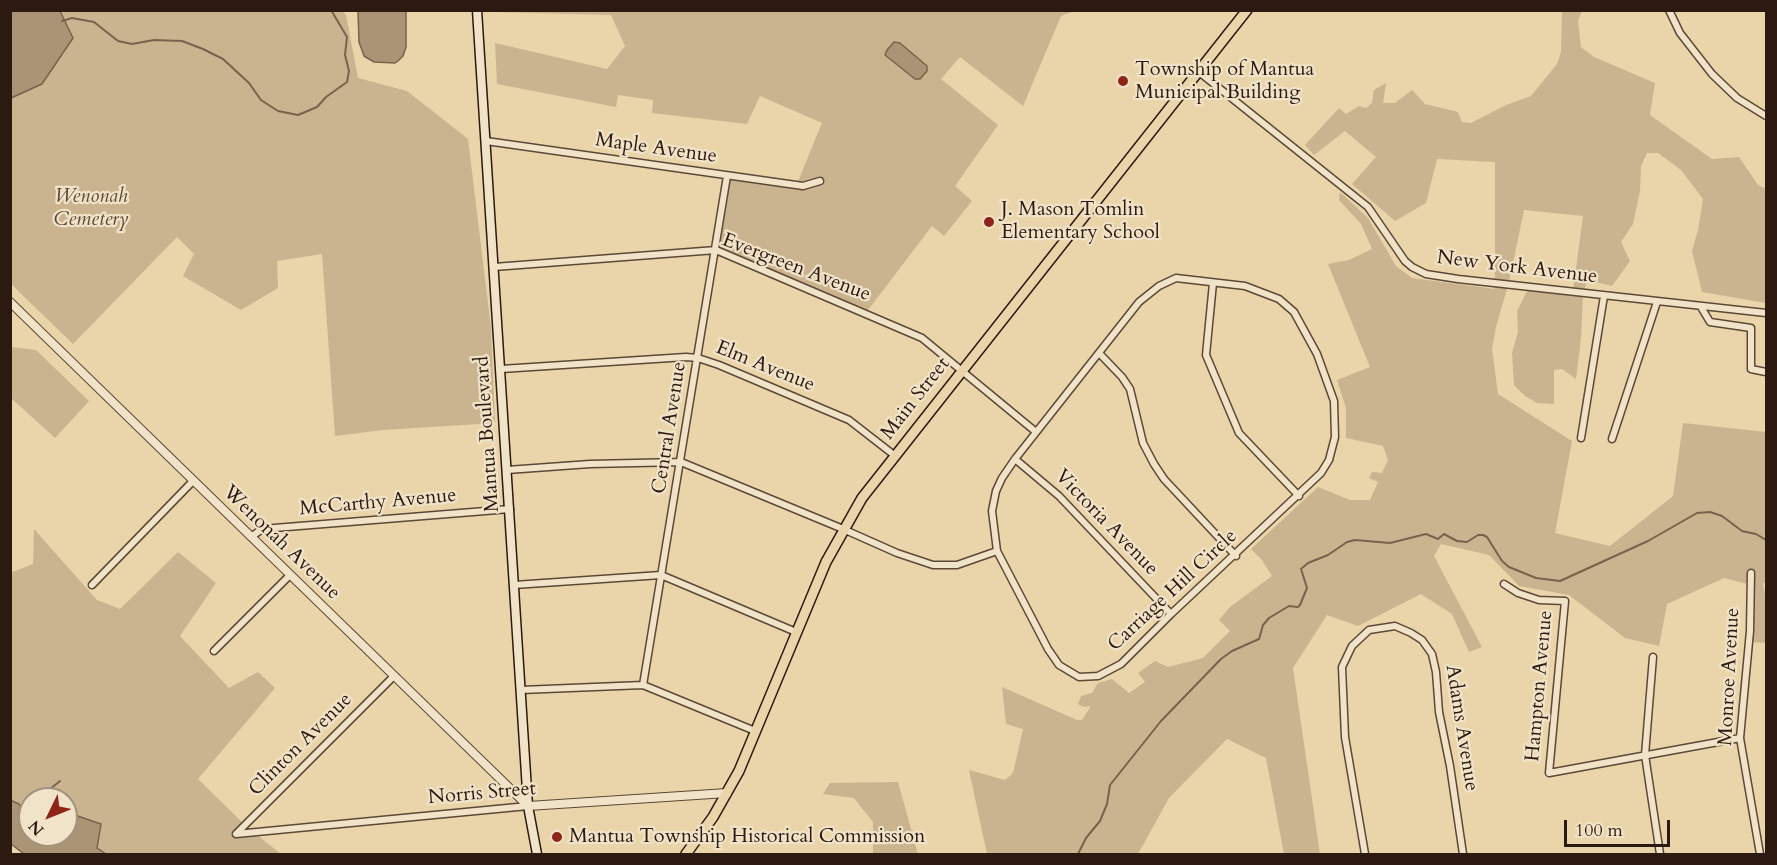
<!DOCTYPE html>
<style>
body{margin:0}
#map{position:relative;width:1777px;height:865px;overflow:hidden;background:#ead4aa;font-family:Cardo,serif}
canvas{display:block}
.frame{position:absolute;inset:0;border:12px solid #2c190f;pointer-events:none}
.north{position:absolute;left:18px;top:787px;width:60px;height:60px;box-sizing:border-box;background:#f1e3c8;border:2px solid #a2927e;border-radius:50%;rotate:227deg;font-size:16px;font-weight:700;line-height:24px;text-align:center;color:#2c190f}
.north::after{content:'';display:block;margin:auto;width:21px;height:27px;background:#8f2418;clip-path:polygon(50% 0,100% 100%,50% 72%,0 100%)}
.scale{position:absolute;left:1564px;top:820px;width:106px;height:27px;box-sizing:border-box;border:3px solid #2c190f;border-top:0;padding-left:8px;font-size:18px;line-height:21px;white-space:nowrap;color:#2c190f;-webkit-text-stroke:4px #f1e3c8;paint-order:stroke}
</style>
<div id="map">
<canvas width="1777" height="865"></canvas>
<div class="frame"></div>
<div class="north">N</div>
<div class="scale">100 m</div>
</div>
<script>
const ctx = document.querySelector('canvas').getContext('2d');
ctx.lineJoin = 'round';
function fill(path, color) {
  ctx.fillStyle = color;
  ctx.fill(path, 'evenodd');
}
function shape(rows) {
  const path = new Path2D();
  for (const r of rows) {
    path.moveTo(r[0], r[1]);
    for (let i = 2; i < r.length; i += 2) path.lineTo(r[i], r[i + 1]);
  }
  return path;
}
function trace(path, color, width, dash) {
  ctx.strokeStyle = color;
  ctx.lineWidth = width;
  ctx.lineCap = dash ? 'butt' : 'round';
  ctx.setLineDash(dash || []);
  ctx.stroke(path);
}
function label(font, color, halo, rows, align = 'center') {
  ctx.font = font + ' Cardo,serif';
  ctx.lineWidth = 4.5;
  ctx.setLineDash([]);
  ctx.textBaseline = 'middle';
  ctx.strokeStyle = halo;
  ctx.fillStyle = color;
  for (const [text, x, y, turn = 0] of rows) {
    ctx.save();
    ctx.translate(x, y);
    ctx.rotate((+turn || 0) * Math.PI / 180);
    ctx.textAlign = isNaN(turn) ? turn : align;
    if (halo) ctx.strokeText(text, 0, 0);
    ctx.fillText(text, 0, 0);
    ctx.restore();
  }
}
const green = shape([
 [60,11,342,11,346,15,358,78,407,91,468,139,491,328,495,423,383,430,335,436,322,254,277,261,278,288,241,310,183,276,194,254,177,237,73,344,11,284,10,98,42,84,73,38],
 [493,11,1074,11,1061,16,1023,106,960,57,941,79,998,125,955,186,972,201,944,236,932,226,865,314,714,254,727,179,796,186,822,123,760,96,747,124,652,113,653,100,618,95,616,107,497,84,495,43,607,69,625,46,611,15,493,12],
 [1562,11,1582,11,1578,21,1581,47,1594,57,1655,83,1650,115,1712,159,1739,157,1758,185,1766,189,1766,303,1702,292,1692,251,1698,230,1703,199,1681,170,1658,153,1647,153,1641,166,1640,191,1633,224,1621,242,1630,261,1612,286,1587,280,1583,295,1581,338,1576,379,1562,369,1554,370,1554,404,1537,403,1525,396,1514,385,1512,353,1518,332,1517,311,1530,285,1573,290,1583,216,1524,210,1509,282,1496,327,1492,349,1498,394,1572,441,1555,533,1610,546,1673,496,1683,423,1766,432,1766,581,1763,584,1766,599,1766,643,1749,642,1751,585,1724,578,1667,604,1659,646,1625,638,1569,595,1519,586,1489,555,1441,544,1434,556,1482,647,1469,652,1452,614,1421,594,1358,626,1327,615,1293,668,1320,854,1284,854,1266,758,1227,739,1169,798,1138,854,987,854,969,770,1005,780,1013,773,1023,729,1006,724,1002,687,1077,720,1082,720,1091,706,1084,707,1078,704,1081,696,1092,693,1098,683,1112,679,1129,693,1145,682,1138,673,1155,661,1168,667,1203,658,1230,631,1219,620,1230,607,1272,576,1262,560,1251,549,1318,487,1350,500,1370,500,1378,482,1369,478,1372,472,1382,473,1388,460,1383,446,1346,438,1346,408,1337,380,1370,367,1328,264,1349,260,1372,249,1361,224,1339,200,1340,192,1368,218,1396,266,1412,278,1495,289,1495,162,1437,159,1426,203,1395,221,1352,184,1376,157,1345,131,1314,155,1305,145,1339,108,1346,114,1359,106,1366,108,1372,103,1374,90,1386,83,1383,103,1395,103,1412,90,1425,104,1458,112,1462,122,1471,123,1506,105,1531,96,1557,64,1561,52],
 [11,347,36,350,89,401,55,438,11,398],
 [34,529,97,600,120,609,178,552,216,583,180,636,229,688,258,672,275,688,198,779,247,827,281,854,106,854,97,848,101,824,66,812,66,799,30,799,30,809,23,810,19,804,11,800,10,573,33,564],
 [898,782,918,854,873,854,873,822,854,798,823,794,830,783]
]);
const water = shape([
 [10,11,60,11,73,38,42,84,11,98,10,11],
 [358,11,406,11,406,47,403,56,398,61,395,63,374,62,364,56,359,42,358,11],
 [894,42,900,43,927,66,927,71,920,79,915,79,885,55,887,50,894,42],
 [10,800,19,804,23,810,30,809,30,835,66,835,66,812,101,824,97,848,106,854,24,854,11,844,10,800]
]);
const stream = shape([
 [62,21,72,18,94,22,118,41,132,44,154,40,182,41,203,49,223,59,249,83,261,100,278,111,298,115,317,107,326,97,347,82,349,71,345,55,347,37,331,10],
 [32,799,45,793,60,781],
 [23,811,30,801],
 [1078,854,1086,838,1100,821,1107,804,1110,785,1161,721,1221,659,1232,651,1259,639,1263,625,1269,618,1289,606,1298,607,1300,605,1307,588,1301,569,1308,563,1328,555,1347,542,1355,540,1390,543,1426,534,1438,539,1444,534,1457,541,1467,542,1478,535,1483,535,1487,537,1502,561,1509,567,1536,578,1560,581,1648,541,1697,513,1710,512,1722,516,1742,531,1756,534,1766,540]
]);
const minor = shape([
 [1669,10,1680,33,1712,74,1737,98,1766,116],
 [1199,72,1368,207,1405,261,1412,267,1426,274,1458,279,1766,313],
 [486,141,803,186,820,181],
 [494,267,716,250,922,338,1036,432],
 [1176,278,1245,286,1279,299,1294,312,1317,354,1334,401,1335,437,1329,460,1321,473,1171,614,1121,664,1098,676,1079,677,1059,665,1048,649,997,551,992,511,996,491,1002,478,1015,459,1139,302,1159,286,1176,278],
 [1213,283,1206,355,1239,433,1299,496],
 [1701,307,1710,322,1751,328,1751,369,1766,372],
 [1099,353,1122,377,1130,389,1143,443,1154,464,1164,479,1236,556],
 [501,369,686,357,698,358,719,365,849,420,894,455],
 [1581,438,1604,296],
 [1612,439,1657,302],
 [1015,459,1059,496,1171,614],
 [507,470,590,464,681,462,843,529,897,553,933,565,957,565,997,551],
 [251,537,262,529,510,509],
 [1751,573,1750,631,1740,738,1760,854],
 [1504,584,1518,593,1539,600,1565,601,1549,773,1740,738],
 [92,585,193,481],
 [514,585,661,575,796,632],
 [214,651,290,575],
 [1653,657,1645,755,1660,854],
 [394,676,236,834,528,806],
 [643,685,727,176],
 [521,690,643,685,755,731],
 [1365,854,1345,737,1342,667,1352,646,1369,630,1395,626,1411,633,1422,640,1432,654,1436,672,1439,712,1450,766,1463,854]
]);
const tertiary = shape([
 [10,302,528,806,727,793]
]);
const secondary = shape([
 [477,10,528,806,537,854]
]);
const primary = shape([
 [686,854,713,817,739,771,826,562,862,498,1247,10]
]);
const markers = [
 [1123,81,6,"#8f2418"],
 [989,222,6,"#8f2418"],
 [557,837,6,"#8f2418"]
];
const poiNames = [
 ["Township of Mantua",1135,70],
 ["Municipal Building",1135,93],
 ["J. Mason Tomlin",1001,210],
 ["Elementary School",1001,233],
 ["Mantua Township Historical Commission",569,837]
];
const streetNames = [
 ["Maple Avenue",656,149,8],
 ["Evergreen Avenue",796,268,21],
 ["New York Avenue",1517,268,7],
 ["Elm Avenue",765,367,22],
 ["Main Street",916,399,-52],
 ["Central Avenue",670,428,-81],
 ["Mantua Boulevard",488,434,-94],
 ["McCarthy Avenue",378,503,-5],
 ["Victoria Avenue",1106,523,46],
 ["Wenonah Avenue",281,543,44],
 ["Carriage Hill Circle",1173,591,-43],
 ["Monroe Avenue",1730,677,-87],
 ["Hampton Avenue",1540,686,-85],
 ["Adams Avenue",1461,728,81],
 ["Clinton Avenue",301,745,-45],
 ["Norris Street",482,794,-5]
];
const parkNames = [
 ["Wenonah",91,197],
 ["Cemetery",91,220]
];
fill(green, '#cab490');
fill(water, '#a99475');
trace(water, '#77634c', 1.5);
trace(stream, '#77634c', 2);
trace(minor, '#5c4836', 9);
trace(tertiary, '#5c4836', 10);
trace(secondary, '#2c190f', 11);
trace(primary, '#2c190f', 12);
trace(minor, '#f1e3c8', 6);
trace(tertiary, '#f1e3c8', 8);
trace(secondary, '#f1e3c8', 8);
trace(primary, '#ead4aa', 9);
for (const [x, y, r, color] of markers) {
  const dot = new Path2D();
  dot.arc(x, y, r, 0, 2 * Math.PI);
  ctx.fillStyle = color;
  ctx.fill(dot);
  trace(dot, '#f1e3c8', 2);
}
label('20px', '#2c190f', '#f1e3c8', poiNames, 'left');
label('20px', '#2c190f', '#f1e3c8', streetNames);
label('italic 20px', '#5b4836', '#f1e3c8', parkNames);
</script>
